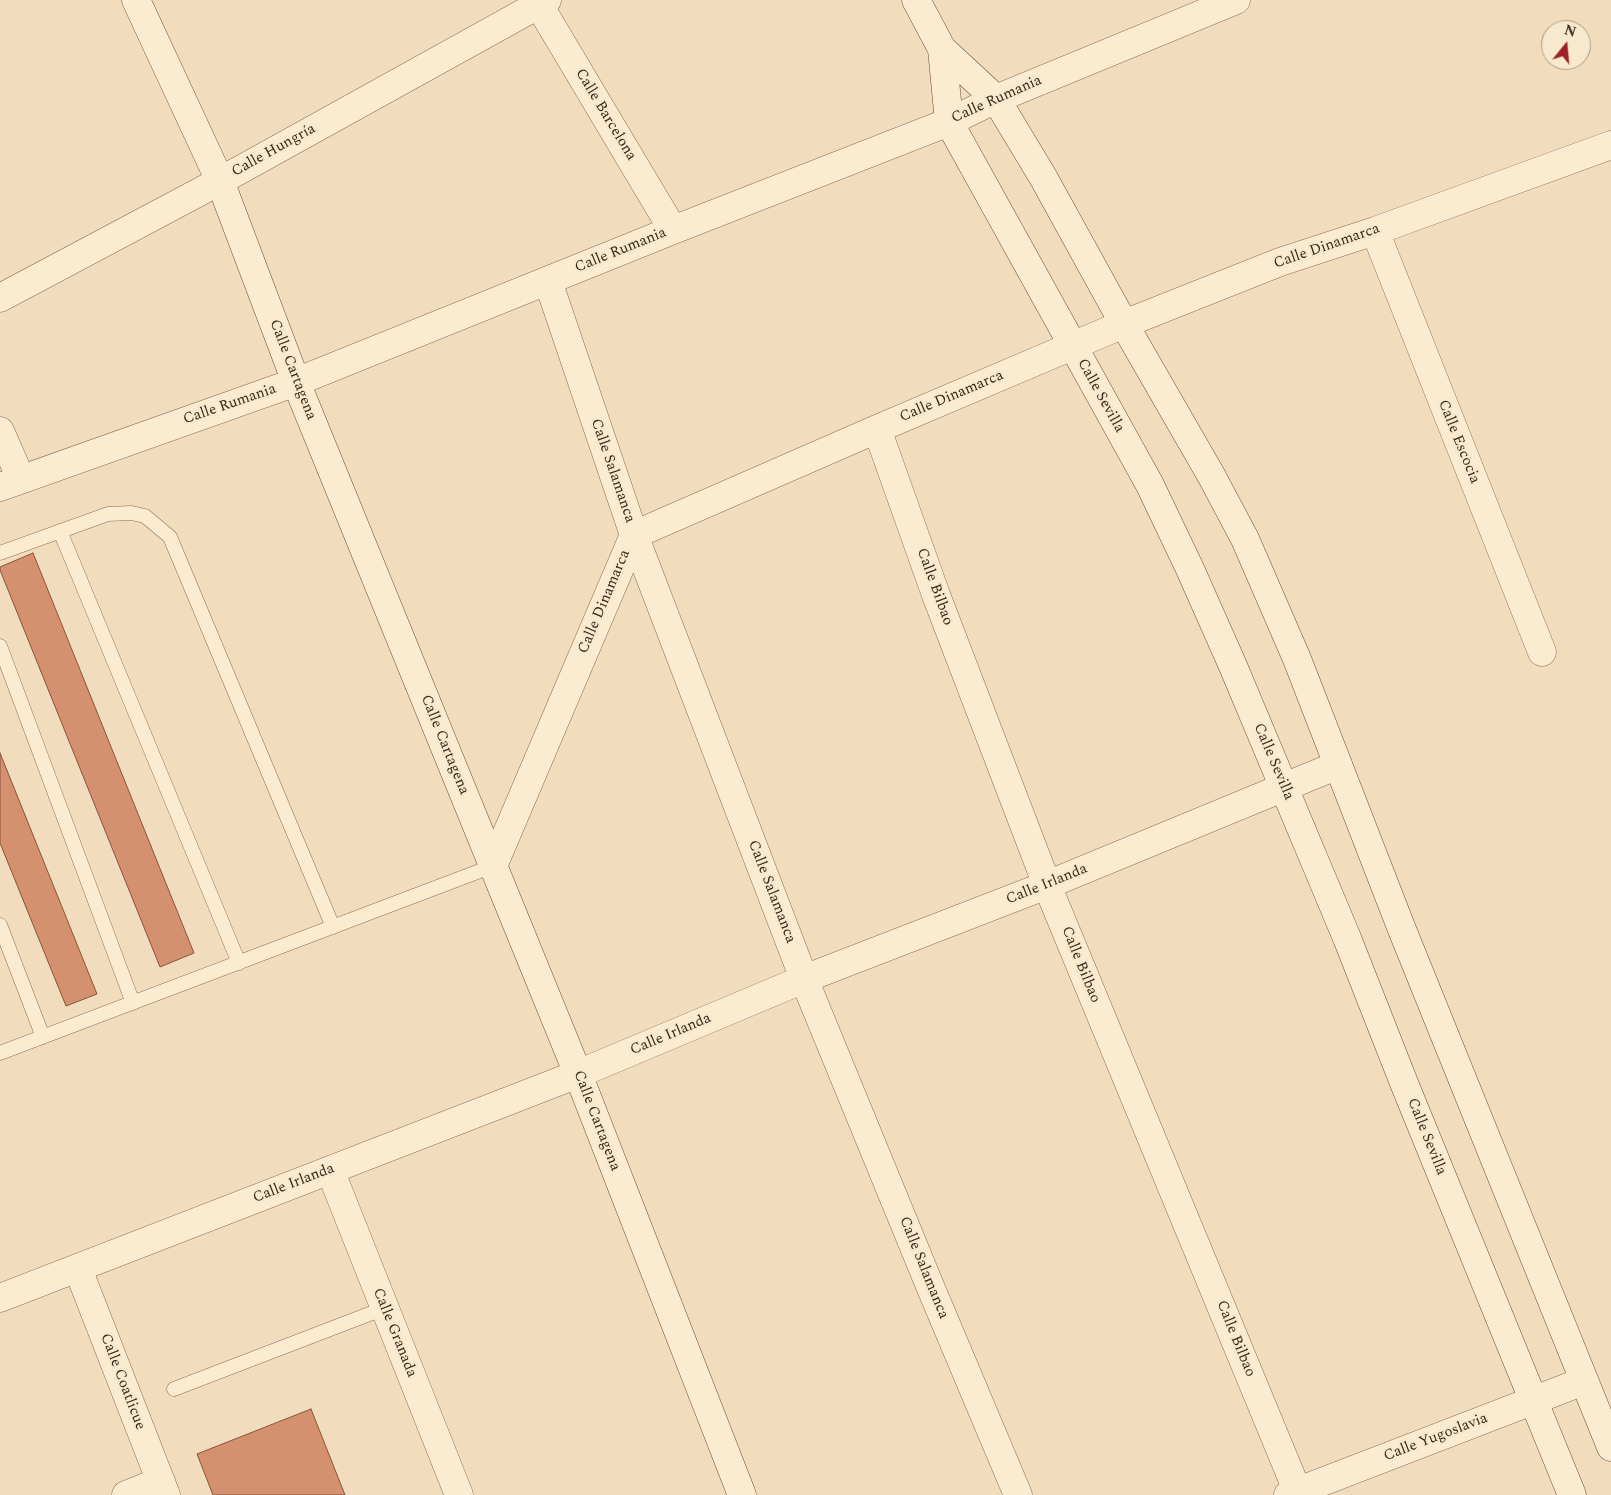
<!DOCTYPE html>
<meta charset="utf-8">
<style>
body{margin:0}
#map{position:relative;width:1611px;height:1495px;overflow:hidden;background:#f1ddbd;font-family:Spectral,serif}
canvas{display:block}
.north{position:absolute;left:1541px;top:20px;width:50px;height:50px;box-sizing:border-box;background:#f8e8cd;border:1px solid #ab9b86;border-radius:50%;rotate:17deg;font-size:14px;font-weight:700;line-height:20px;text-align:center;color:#38271b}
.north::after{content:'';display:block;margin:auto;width:18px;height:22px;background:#9e202a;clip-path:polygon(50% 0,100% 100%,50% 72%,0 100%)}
</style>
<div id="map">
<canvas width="1611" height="1495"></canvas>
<div class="north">N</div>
</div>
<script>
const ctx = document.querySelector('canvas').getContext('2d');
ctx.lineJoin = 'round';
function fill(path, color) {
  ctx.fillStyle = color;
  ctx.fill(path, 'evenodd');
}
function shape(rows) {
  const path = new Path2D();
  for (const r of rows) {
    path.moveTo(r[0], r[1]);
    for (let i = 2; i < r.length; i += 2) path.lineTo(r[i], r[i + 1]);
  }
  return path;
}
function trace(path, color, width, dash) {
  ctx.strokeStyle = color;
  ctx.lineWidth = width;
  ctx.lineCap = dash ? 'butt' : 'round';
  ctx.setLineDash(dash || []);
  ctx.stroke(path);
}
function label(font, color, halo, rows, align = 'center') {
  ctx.font = font + ' Spectral,serif';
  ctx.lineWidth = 4.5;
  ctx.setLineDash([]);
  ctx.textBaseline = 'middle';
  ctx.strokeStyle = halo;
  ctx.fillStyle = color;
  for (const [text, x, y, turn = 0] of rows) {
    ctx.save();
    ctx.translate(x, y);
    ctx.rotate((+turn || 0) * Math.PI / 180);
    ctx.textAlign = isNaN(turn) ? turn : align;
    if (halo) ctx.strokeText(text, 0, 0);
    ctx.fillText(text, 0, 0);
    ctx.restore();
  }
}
const building = shape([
 [33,553,194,953,160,967,0,570,0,567,33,553],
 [0,753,97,994,66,1006,0,843,0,753],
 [311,1409,345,1495,213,1495,197,1454,311,1409]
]);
const service = shape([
 [60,531,239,963],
 [0,553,108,514,131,513,145,516,170,537,333,927],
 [0,646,133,1003],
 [0,925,43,1037],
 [0,1053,493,866],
 [174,1389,385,1308]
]);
const minor = shape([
 [536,0,673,230],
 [1375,231,1542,652],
 [548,281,634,535,804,979,930,1286,1018,1495],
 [0,298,220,181,547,0],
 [877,429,936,595,1047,885,1299,1495],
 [0,431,21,479],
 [0,487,296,382,673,230,949,122,996,99,1236,0],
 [493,866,634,535,877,429,1124,324,1280,262,1375,231,1611,145],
 [330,1170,459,1495],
 [78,1269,166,1495],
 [0,1298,578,1074,804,979,1047,885,1338,765],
 [126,1495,161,1481],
 [1288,1495,1584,1381]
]);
const secondary = shape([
 [136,0,220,181,296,382,578,1074,742,1495],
 [916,0,942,49,996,99,1043,177,1124,324,1211,475,1245,539,1297,659,1401,927,1611,1447],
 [942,49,949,122,1150,485,1190,569,1233,666,1347,938,1404,1083,1572,1495]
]);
const streetNames = [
 ["Calle Rumania",997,100,-24],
 ["Calle Barcelona",605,115,59],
 ["Calle Hungría",274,151,-29],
 ["Calle Dinamarca",1327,247,-19],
 ["Calle Rumania",621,251,-22],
 ["Calle Cartagena",292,370,69],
 ["Calle Sevilla",1100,396,61],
 ["Calle Dinamarca",952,397,-23],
 ["Calle Rumania",230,405,-19],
 ["Calle Escocia",1458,442,68],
 ["Calle Salamanca",612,471,71],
 ["Calle Bilbao",934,587,70],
 ["Calle Dinamarca",605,602,-67],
 ["Calle Cartagena",444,745,68],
 ["Calle Sevilla",1273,762,67],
 ["Calle Irlanda",1047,885,-22],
 ["Calle Salamanca",771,892,69],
 ["Calle Bilbao",1080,965,68],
 ["Calle Irlanda",671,1035,-23],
 ["Calle Cartagena",596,1121,69],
 ["Calle Sevilla",1426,1137,68],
 ["Calle Irlanda",294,1184,-21],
 ["Calle Salamanca",923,1268,68],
 ["Calle Granada",394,1333,68],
 ["Calle Bilbao",1235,1339,68],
 ["Calle Coatlicue",122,1382,69],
 ["Calle Yugoslavia",1436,1438,-21]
];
fill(building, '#d3916f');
trace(building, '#8b5338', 1);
trace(service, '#8a6d55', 15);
trace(minor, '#8a6d55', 29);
trace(secondary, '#6c4e38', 29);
trace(service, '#fbebd0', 14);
trace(minor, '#fbebd0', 28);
trace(secondary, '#fbebd0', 28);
label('15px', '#38271b', '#f8e8cd', streetNames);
</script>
